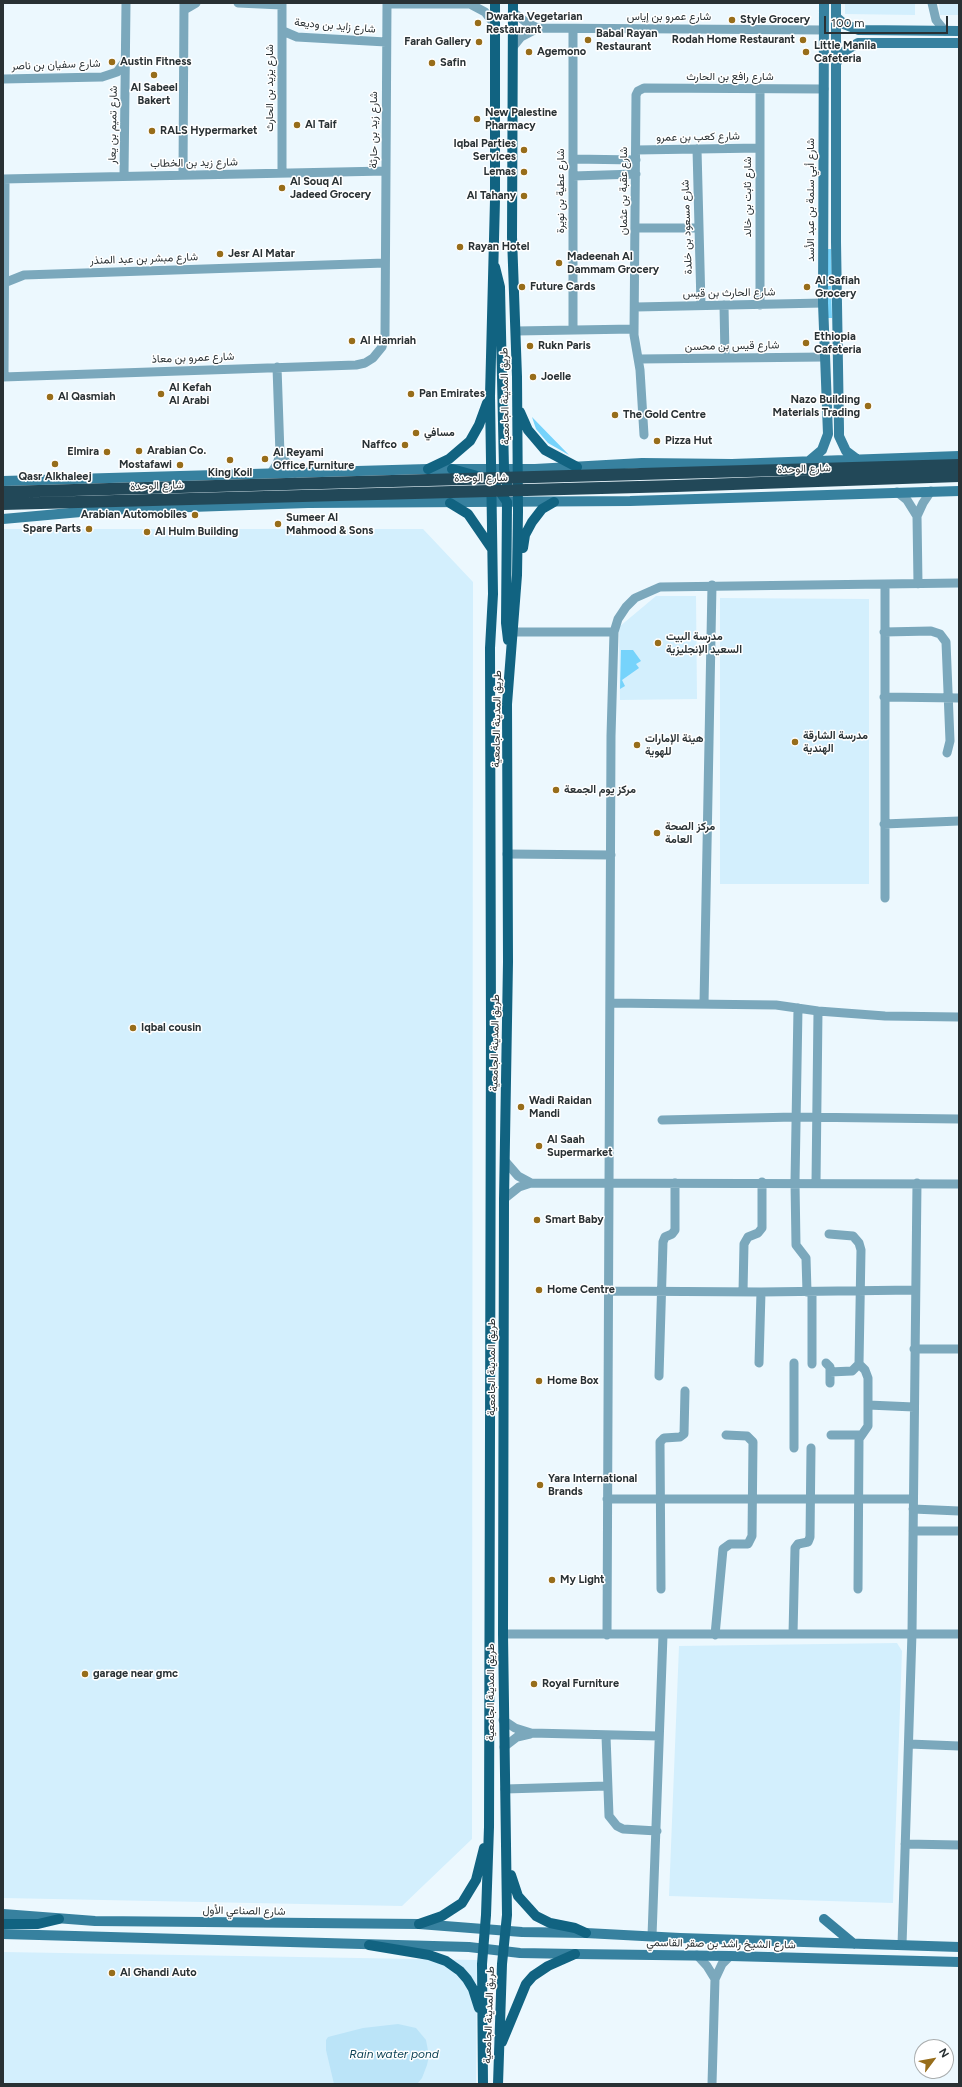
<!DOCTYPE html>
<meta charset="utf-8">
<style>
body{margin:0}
#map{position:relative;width:962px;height:2087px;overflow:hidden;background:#ecf8fe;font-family:Figtree,sans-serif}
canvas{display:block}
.frame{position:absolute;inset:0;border:4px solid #293134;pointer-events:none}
.north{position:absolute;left:914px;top:2039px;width:40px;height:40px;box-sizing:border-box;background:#fff;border:1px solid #a9adae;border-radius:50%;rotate:58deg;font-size:11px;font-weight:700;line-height:16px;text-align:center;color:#293134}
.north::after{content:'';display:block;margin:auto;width:14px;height:18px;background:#976d1a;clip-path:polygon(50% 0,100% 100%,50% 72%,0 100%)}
.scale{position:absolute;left:824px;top:16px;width:124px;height:18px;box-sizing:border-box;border:2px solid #293134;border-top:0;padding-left:5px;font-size:12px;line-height:14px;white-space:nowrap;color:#293134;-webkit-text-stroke:3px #fff;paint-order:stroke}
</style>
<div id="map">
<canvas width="962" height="2087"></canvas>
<div class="frame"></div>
<div class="north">N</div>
<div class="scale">100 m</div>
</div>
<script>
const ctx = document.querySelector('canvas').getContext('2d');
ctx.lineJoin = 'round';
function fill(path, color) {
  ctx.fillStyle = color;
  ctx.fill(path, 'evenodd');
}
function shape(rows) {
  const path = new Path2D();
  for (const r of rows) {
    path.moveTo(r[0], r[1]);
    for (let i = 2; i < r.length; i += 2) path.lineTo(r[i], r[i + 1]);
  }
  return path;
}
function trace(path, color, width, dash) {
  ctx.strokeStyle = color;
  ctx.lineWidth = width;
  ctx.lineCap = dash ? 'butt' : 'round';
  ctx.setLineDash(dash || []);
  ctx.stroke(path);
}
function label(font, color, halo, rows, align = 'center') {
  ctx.font = font + ' Figtree,Vazirmatn,sans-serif';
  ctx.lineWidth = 3;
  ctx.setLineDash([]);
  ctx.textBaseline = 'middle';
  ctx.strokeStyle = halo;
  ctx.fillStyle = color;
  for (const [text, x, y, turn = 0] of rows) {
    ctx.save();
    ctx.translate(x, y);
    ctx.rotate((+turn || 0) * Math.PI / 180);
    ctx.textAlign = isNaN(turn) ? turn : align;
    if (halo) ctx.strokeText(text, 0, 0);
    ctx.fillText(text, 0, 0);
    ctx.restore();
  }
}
const built = shape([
 [845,3,915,3,915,15,845,14],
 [939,3,959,3,959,15,940,15],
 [3,529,423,529,473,582,472,1839,402,1906,3,1898],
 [656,596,696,596,697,699,620,700,619,627],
 [720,598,869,599,869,884,720,884],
 [897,1643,902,1651,893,1903,669,1896,679,1646],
 [3,1952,477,1960,476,2084,3,2084]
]);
const green = shape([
 [827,249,831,249,832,283,827,283],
 [827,286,831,286,832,318,827,318],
 [532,417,569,455,548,443,536,429],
 [621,650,633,650,641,661,636,664,639,668,622,680,625,686,620,689]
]);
const water = shape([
 [398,2024,416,2028,426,2040,429,2056,427,2065,422,2078,417,2084,334,2084,326,2050,326,2040,328,2037,363,2028]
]);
const street = shape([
 [238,3,282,5],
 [932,3,936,20,945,31],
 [387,4,470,4,485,12,495,25],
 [184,10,196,3],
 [513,12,527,23,538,28,824,30],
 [283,31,297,37,386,42],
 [513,47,521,37,538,28],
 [3,79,102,77,117,72,126,60],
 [697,149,701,305],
 [636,150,760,148],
 [573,159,636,160],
 [282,173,282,3],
 [183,175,184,3],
 [124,176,126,3],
 [573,176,636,174],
 [3,179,386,171],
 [636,228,699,228],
 [4,283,24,275,385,263],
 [724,305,725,357],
 [760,305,760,89],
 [636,307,823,303],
 [573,330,573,29],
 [516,331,634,329],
 [639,359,825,357],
 [3,377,356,365,365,363,373,358,382,347,385,335,387,3],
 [4,377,5,179],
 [644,435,640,370,634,335,636,95,638,91,644,88,824,89],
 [280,454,295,473],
 [271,473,277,464,280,454,277,367],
 [897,492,907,500,917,516,918,584],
 [917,516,923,503,931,491],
 [513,632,614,632],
 [884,632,931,631,940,634,946,642,950,741,947,753],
 [884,697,959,698],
 [884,824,959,821],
 [507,854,611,855],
 [885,898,885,584],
 [610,1003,776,1005,818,1011,885,1016,959,1017],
 [704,1004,712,585],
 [798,1008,795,1182,796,1245,806,1258,807,1292],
 [662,1120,795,1117,959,1119],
 [505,1161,518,1176,531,1183],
 [816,1183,818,1011],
 [504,1199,519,1187,531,1183,959,1184],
 [829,1234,853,1236,859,1243,861,1250,859,1364,852,1371,830,1372],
 [608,1291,761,1292,915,1290],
 [743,1292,744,1244,748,1237,758,1233,762,1228,762,1182],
 [812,1292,812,1364],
 [914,1349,959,1349],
 [759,1363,761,1292],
 [826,1363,830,1367,830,1383],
 [659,1376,663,1242,665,1237,672,1234,675,1230,675,1183],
 [868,1405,914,1407],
 [831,1435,860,1435],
 [794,1448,794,1363],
 [607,1499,913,1499],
 [913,1509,959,1511],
 [913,1531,959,1531],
 [661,1589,660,1442,664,1438,680,1437,684,1434,685,1391],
 [858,1589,859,1439,868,1426,868,1378,865,1370,859,1364],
 [503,1634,959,1634],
 [793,1634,795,1548,798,1544,808,1542,810,1537,811,1448],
 [607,1635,611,736,614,632,618,619,626,607,635,598,660,587,959,583],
 [715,1635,723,1549,730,1544,748,1544,752,1536,753,1442,747,1436,726,1435],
 [503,1720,515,1728,531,1733,659,1736],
 [606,1736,609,1816,617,1826,623,1829,657,1831],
 [909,1744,959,1746],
 [504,1747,517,1737,530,1734],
 [505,1789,607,1786],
 [905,1844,959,1845],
 [652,1936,663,1635],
 [902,1945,912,1633,917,1183],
 [697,1955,707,1966,715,1979],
 [712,2084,715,1979,722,1964,730,1956]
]);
const secondary = shape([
 [836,3,836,242,839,428,839,436,846,451,858,460],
 [836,17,844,24,859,30,959,31],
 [837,62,843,52,858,43,959,43],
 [809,461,822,450,828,434,823,303,824,3],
 [3,481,428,469,535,469,642,463,732,464,959,456],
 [3,519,103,510,308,503,630,501,959,491],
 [3,1914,95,1921,419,1924,522,1932,586,1933,680,1938,959,1947],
 [824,1919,854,1944],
 [3,1934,469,1947,520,1953,575,1954,730,1956,959,1962]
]);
const primary = shape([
 [495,267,500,287,504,469,507,484],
 [520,412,528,430,545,450,577,467],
 [428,469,449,459,470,441,479,425,487,403],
 [452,469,481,477],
 [496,486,507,502,506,623,508,640],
 [450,503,468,514,492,549],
 [523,548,525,535,532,522,542,509,554,502],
 [511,1875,518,1896,536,1916,550,1923,575,1928,586,1933],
 [3,1924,38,1924,59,1919],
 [419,1924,442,1916,462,1903,476,1880,484,1848],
 [369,1945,429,1955,446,1961,460,1971,467,1979,473,1989,479,2008],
 [502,2042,526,1984,533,1976,548,1966,575,1954],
 [483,2084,482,1964,486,1915,489,1827,491,1027,490,648,493,594,490,396,495,200,495,3],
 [498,2084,502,1964,507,1915,503,1634,504,1199,508,962,507,704,517,575,518,512,517,377,512,237,513,3]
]);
const highway = shape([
 [3,492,959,465],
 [3,504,676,486,959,476]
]);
const markers = [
 [732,20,4,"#976d1a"],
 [478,23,4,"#976d1a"],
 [588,40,4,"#976d1a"],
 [803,40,4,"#976d1a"],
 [479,42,4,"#976d1a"],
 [529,52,4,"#976d1a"],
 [806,52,4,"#976d1a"],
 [112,62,4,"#976d1a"],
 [432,63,4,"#976d1a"],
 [154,75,4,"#976d1a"],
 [477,119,4,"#976d1a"],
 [297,125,4,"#976d1a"],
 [152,131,4,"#976d1a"],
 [524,150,4,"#976d1a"],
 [524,172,4,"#976d1a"],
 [282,188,4,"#976d1a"],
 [524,196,4,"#976d1a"],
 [460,247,4,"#976d1a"],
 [220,254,4,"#976d1a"],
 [559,263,4,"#976d1a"],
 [522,287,4,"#976d1a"],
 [807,287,4,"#976d1a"],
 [352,341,4,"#976d1a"],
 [806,343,4,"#976d1a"],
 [530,346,4,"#976d1a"],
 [533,377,4,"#976d1a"],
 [161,394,4,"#976d1a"],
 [411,394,4,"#976d1a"],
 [50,397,4,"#976d1a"],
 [868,406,4,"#976d1a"],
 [615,415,4,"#976d1a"],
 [416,433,4,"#976d1a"],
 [657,441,4,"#976d1a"],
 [405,445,4,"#976d1a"],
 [139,451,4,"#976d1a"],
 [107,452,4,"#976d1a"],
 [265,459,4,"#976d1a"],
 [230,460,4,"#976d1a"],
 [55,464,4,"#976d1a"],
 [180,465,4,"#976d1a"],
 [195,515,4,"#976d1a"],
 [278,524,4,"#976d1a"],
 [89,529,4,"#976d1a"],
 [147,532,4,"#976d1a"],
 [658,643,4,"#976d1a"],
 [795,742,4,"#976d1a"],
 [637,745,4,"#976d1a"],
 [556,790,4,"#976d1a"],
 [657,833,4,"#976d1a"],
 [133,1028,4,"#976d1a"],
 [521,1107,4,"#976d1a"],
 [539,1146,4,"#976d1a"],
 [537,1220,4,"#976d1a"],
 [539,1290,4,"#976d1a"],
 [539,1381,4,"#976d1a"],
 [540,1485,4,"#976d1a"],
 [552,1580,4,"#976d1a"],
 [85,1674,4,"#976d1a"],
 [534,1684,4,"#976d1a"],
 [112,1973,4,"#976d1a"]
];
const poiNames = [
 ["Dwarka Vegetarian",486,17],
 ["Restaurant",486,30],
 ["Style Grocery",740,20],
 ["Babal Rayan",596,34],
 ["Restaurant",596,47],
 ["Rodah Home Restaurant",795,40,"right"],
 ["Farah Gallery",471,42,"right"],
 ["Little Manila",814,46],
 ["Cafeteria",814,59],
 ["Agemono",537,52],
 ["Austin Fitness",120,62],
 ["Safin",440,63],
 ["Al Sabeel",154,88,"center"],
 ["Bakert",154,101,"center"],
 ["New Palestine",485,113],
 ["Pharmacy",485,126],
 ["Al Taif",305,125],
 ["RALS Hypermarket",160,131],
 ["Iqbal Parties",516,144,"right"],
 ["Services",516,157,"right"],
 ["Lemas",516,172,"right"],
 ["Al Souq Al",290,182],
 ["Jadeed Grocery",290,195],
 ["Al Tahany",516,196,"right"],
 ["Rayan Hotel",468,247],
 ["Jesr Al Matar",228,254],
 ["Madeenah Al",567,257],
 ["Dammam Grocery",567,270],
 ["Al Safiah",815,281],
 ["Grocery",815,294],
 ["Future Cards",530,287],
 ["Ethiopia",814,337],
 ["Cafeteria",814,350],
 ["Al Hamriah",360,341],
 ["Rukn Paris",538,346],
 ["Joelle",541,377],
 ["Al Kefah",169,388],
 ["Al Arabi",169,401],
 ["Pan Emirates",419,394],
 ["Al Qasmiah",58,397],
 ["Nazo Building",860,400,"right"],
 ["Materials Trading",860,413,"right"],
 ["The Gold Centre",623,415],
 ["مسافي",424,433],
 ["Pizza Hut",665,441],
 ["Naffco",397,445,"right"],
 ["Arabian Co.",147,451],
 ["Elmira",99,452,"right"],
 ["Al Reyami",273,453],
 ["Office Furniture",273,466],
 ["Mostafawi",172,465,"right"],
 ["King Koil",230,473,"center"],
 ["Qasr Alkhaleej",55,477,"center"],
 ["Arabian Automobiles",187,515,"right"],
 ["Sumeer Al",286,518],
 ["Mahmood & Sons",286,531],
 ["Spare Parts",81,529,"right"],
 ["Al Hulm Building",155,532],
 ["مدرسة البيت",666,637],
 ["السعيد الإنجليزية",666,650],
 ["مدرسة الشارقة",803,736],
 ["الهندية",803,749],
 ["هيئة الإمارات",645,739],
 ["للهوية",645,752],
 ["مركز يوم الجمعة",564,790],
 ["مركز الصحة",665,827],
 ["العامة",665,840],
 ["Iqbal cousin",141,1028],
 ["Wadi Raidan",529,1101],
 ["Mandi",529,1114],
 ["Al Saah",547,1140],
 ["Supermarket",547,1153],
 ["Smart Baby",545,1220],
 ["Home Centre",547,1290],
 ["Home Box",547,1381],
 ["Yara International",548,1479],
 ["Brands",548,1492],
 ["My Light",560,1580],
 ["garage near gmc",93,1674],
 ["Royal Furniture",542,1684],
 ["Al Ghandi Auto",120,1973]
];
const streetNames = [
 ["شارع عمرو بن إياس",669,17],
 ["شارع زايد بن وديعة",335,26,5],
 ["شارع سفيان بن ناصر",56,65,-2],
 ["شارع رافع بن الحارث",730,77],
 ["شارع يزيد بن الحارث",270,88,-90],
 ["شارع تميم بن يعار",113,125,-89],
 ["شارع زيد بن حارثة",374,130,-90],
 ["شارع كعب بن عمرو",698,137,-1],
 ["شارع زيد بن الخطاب",194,163,-1],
 ["شارع عطية بن نويرة",561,191,-90],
 ["شارع عقبة بن عثمان",624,191,-90],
 ["شارع ثابت بن خالد",748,197,-90],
 ["شارع أبي سلمة بن عبد الأسد",811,200,-90],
 ["شارع مسعود بن خلدة",687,227,-92],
 ["شارع مبشر بن عبد المنذر",144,259,-2],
 ["شارع الحارث بن قيس",729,293,-1],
 ["شارع قيس بن محسن",732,346,-1],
 ["شارع عمرو بن معاذ",193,358,-2],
 ["طريق المدينة الجامعية",505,396,-91],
 ["شارع الوحدة",804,469,-2],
 ["شارع الوحدة",481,478,-1],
 ["شارع الوحدة",157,486,-2],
 ["طريق المدينة الجامعية",497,719,-89],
 ["طريق المدينة الجامعية",495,1043,-89],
 ["طريق المدينة الجامعية",492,1367,-90],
 ["طريق المدينة الجامعية",491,1692,-90],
 ["شارع الصناعي الأول",244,1911,1],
 ["شارع الشيخ راشد بن صقر القاسمي",721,1944,1],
 ["طريق المدينة الجامعية",489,2015,-88]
];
const waterNames = [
 ["Rain water pond",394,2054]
];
fill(built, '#d3effd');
fill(green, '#76d3fb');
fill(water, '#bbe4f8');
trace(street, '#7ba8bc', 9);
trace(secondary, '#37819f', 10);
trace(primary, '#116381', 10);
trace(highway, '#224858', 12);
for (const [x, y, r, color] of markers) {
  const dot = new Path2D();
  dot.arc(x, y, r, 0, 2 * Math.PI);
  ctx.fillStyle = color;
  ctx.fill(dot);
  trace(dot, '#fff', 1.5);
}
label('bold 11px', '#293134', '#fff', poiNames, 'left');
label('11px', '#293134', '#fff', streetNames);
label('italic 12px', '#0b4155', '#fff', waterNames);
</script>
